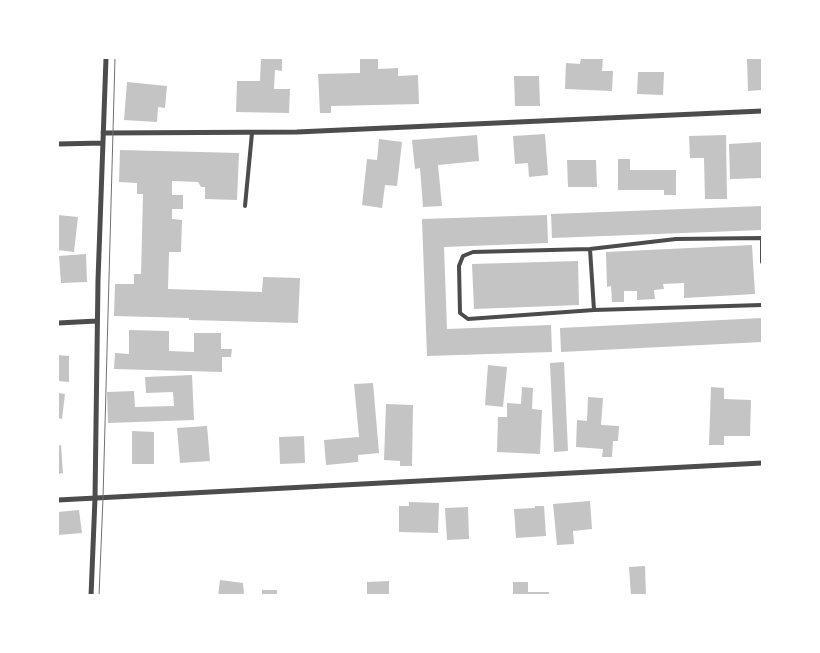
<!DOCTYPE html>
<style>
body{margin:0}
#map{position:relative;width:820px;height:653px;overflow:hidden;background:#fff;font-family:Jost,sans-serif}
canvas{display:block}
.frame{position:absolute;inset:0;border:59px solid #fff;pointer-events:none}
</style>
<div id="map">
<canvas width="820" height="653"></canvas>
<div class="frame"></div>
</div>
<script>
const ctx = document.querySelector('canvas').getContext('2d');
ctx.lineJoin = 'round';
function fill(path, color) {
  ctx.fillStyle = color;
  ctx.fill(path, 'evenodd');
}
function shape(rows) {
  const path = new Path2D();
  for (const r of rows) {
    path.moveTo(r[0], r[1]);
    for (let i = 2; i < r.length; i += 2) path.lineTo(r[i], r[i + 1]);
  }
  return path;
}
function trace(path, color, width, dash) {
  ctx.strokeStyle = color;
  ctx.lineWidth = width;
  ctx.lineCap = dash ? 'butt' : 'round';
  ctx.setLineDash(dash || []);
  ctx.stroke(path);
}
const building = shape([
 [261,58,282,58,282,71,275,70,274,89,290,89,289,113,236,112,237,81,260,81],
 [378,58,378,69,398,68,398,76,418,75,419,104,331,106,331,113,320,113,318,74,360,73,360,59],
 [581,58,603,58,602,71,613,71,612,91,565,89,566,63,580,64],
 [762,58,762,90,748,91,747,59],
 [638,72,664,72,663,95,637,94],
 [514,76,539,76,540,106,515,106],
 [127,82,167,86,165,108,158,107,157,122,124,120],
 [545,134,548,175,529,177,528,163,515,164,513,136],
 [477,135,479,161,438,165,442,206,423,207,420,168,415,169,412,140],
 [726,135,727,199,705,199,704,158,690,158,689,136],
 [379,139,402,142,397,186,385,185,382,208,362,205,367,159,377,160],
 [762,142,762,178,730,179,729,144],
 [120,150,239,153,237,200,205,199,205,187,201,187,198,182,172,181,172,195,183,195,183,209,172,209,172,219,182,220,181,252,169,252,168,289,262,292,263,277,300,278,298,323,189,320,189,318,114,316,115,284,134,284,134,274,141,274,143,194,137,194,137,183,119,182],
 [618,159,630,159,630,170,676,170,676,195,664,195,664,190,618,190],
 [567,160,596,160,597,187,568,187],
 [762,206,762,230,552,238,551,214],
 [58,215,78,217,74,252,58,250],
 [547,215,548,243,444,247,447,329,551,325,552,352,427,356,422,219],
 [752,245,755,294,684,298,684,283,663,284,664,289,654,290,655,299,637,300,637,291,624,291,624,302,612,302,611,286,607,287,606,252],
 [86,254,87,282,61,283,59,256],
 [578,261,579,305,474,309,472,264],
 [762,318,762,342,561,352,560,328],
 [129,330,169,331,169,351,194,352,194,333,221,333,221,349,232,349,231,357,222,357,222,372,114,369,115,353,129,354],
 [58,355,69,356,69,382,58,381],
 [564,362,568,451,554,452,550,363],
 [488,365,507,367,503,407,485,405],
 [192,375,194,420,108,423,107,392,134,391,135,407,174,406,173,392,146,393,145,377],
 [373,383,379,453,358,455,358,462,326,465,324,440,359,437,354,384],
 [522,387,533,388,532,409,542,410,540,454,497,452,498,417,507,417,507,403,521,404],
 [711,387,724,388,724,399,751,400,750,436,724,436,724,445,709,445],
 [58,393,65,394,62,419,58,418],
 [588,397,603,398,601,425,619,426,618,441,613,441,612,457,602,457,603,449,576,447,577,420,587,421],
 [386,404,413,405,412,466,400,466,400,461,384,460],
 [207,426,210,461,180,463,177,428],
 [132,431,154,432,154,464,132,464],
 [304,436,305,463,280,464,279,437],
 [61,445,63,473,58,474,58,446],
 [590,501,592,529,573,531,574,544,557,545,553,504],
 [409,502,439,503,438,533,399,532,399,506,409,506],
 [535,506,544,506,546,536,516,538,514,509,535,508],
 [468,507,469,539,447,540,445,508],
 [79,510,82,533,58,535,58,512],
 [645,566,646,596,631,596,629,567],
 [220,580,243,583,244,596,218,596],
 [389,581,389,596,367,596,367,582],
 [513,582,528,582,528,592,549,592,549,596,513,596],
 [262,590,277,590,277,596,262,596]
]);
const service = shape([
 [245,206,252,133],
 [762,238,676,239,590,249,473,252,463,256,459,266,460,313,468,319,594,310,762,305],
 [762,238,762,262],
 [590,249,594,310]
]);
const minor = shape([
 [103,133,297,132,762,111],
 [58,144,103,143],
 [58,323,97,321],
 [58,500,762,463],
 [91,596,95,498,98,280,106,58]
]);
const tram = shape([
 [99,596,103,498,115,58]
]);
fill(building, '#c4c4c4');
trace(service, '#4c4c4c', 4);
trace(minor, '#4c4c4c', 5);
trace(tram, '#707070', 1);
</script>
